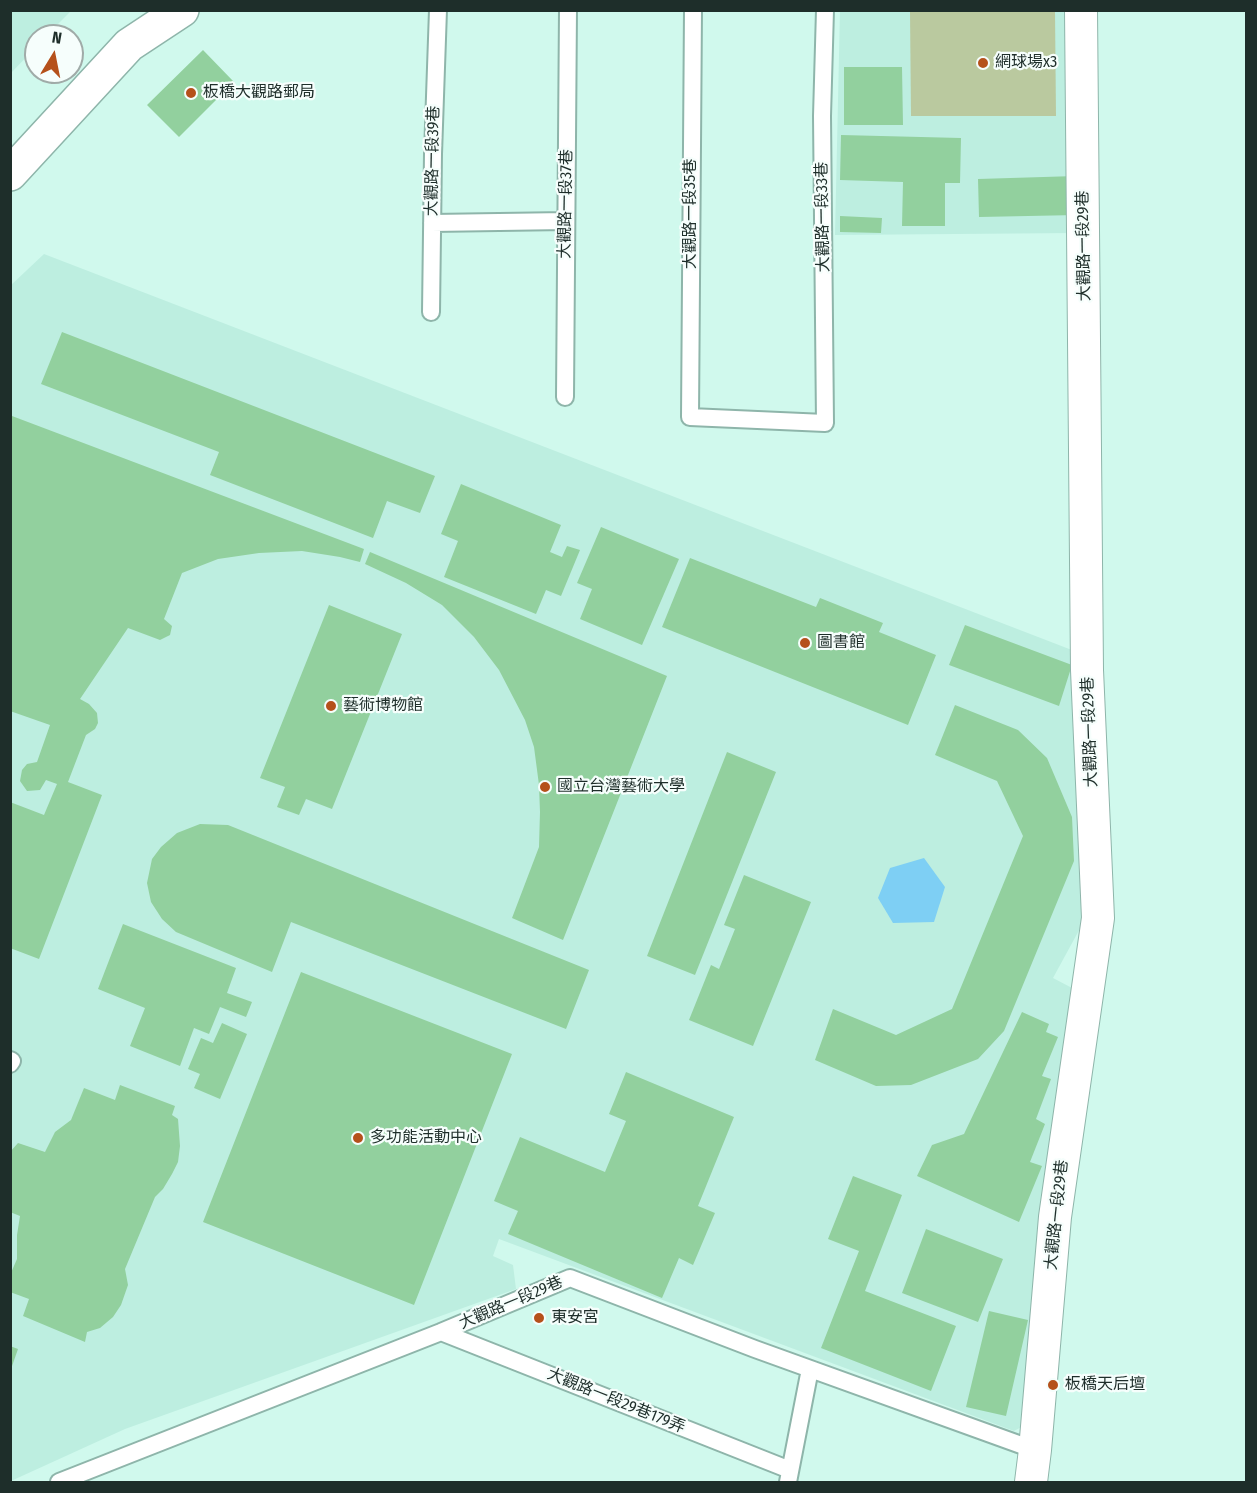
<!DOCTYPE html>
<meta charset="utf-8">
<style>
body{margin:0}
#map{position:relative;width:1257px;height:1493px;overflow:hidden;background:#d0f9ed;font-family:"Fira Sans Condensed",sans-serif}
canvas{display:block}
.frame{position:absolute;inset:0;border:12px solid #1e2e2a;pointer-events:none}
.north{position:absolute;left:24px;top:24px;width:60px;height:60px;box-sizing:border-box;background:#f6fefc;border:2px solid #a0aba8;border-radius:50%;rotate:10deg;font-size:16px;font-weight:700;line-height:24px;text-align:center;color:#1e2e2a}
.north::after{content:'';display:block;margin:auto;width:21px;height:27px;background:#b5511b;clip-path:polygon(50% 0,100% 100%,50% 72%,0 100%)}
</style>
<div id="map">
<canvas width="1257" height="1493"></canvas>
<div class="frame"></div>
<div class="north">N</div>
</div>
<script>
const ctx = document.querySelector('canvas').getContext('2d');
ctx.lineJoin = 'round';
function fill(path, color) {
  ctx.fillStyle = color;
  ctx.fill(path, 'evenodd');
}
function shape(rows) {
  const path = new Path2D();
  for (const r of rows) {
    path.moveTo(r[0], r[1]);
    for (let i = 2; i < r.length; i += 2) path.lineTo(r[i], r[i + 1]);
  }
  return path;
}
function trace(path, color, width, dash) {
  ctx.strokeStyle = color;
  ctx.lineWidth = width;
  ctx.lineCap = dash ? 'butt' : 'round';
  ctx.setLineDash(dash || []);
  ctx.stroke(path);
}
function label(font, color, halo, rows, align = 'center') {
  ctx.font = font + ' "Fira Sans Condensed","Noto Sans TC",sans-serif';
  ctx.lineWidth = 4.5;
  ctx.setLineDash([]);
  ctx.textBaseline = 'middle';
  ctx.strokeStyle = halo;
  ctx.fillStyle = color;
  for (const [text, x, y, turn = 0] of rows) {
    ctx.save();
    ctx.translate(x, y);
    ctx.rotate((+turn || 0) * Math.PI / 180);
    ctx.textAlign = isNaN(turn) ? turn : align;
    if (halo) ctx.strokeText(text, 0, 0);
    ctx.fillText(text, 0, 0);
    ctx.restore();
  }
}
const built = shape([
 [11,10,71,11,46,36,36,36,36,47,11,73],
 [840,11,1068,11,1076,233,835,235],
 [44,254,1077,652,1083,923,1053,978,1074,989,1027,1424,1014,1431,499,1239,493,1256,513,1265,516,1289,125,1429,11,1481,10,286]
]);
const green = shape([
 [910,11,1055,11,1056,116,911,116]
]);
const water = shape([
 [924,858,945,887,934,922,893,923,878,898,890,868]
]);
const building = shape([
 [203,50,234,82,179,137,147,105],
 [844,67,902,67,903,125,844,125],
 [841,135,961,138,960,183,945,183,945,226,902,226,903,182,840,180],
 [1076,176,1077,215,979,217,978,179],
 [840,216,882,218,881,233,840,232],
 [62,332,435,476,420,513,387,501,373,538,210,475,219,452,41,384],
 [12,416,364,549,360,562,340,557,302,551,259,553,218,559,182,573,164,619,172,626,170,635,160,640,128,628,80,699,89,704,97,713,98,723,95,729,86,735,68,782,102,795,39,959,10,948,10,802,44,815,57,784,46,780,40,790,27,791,20,781,22,770,27,764,37,762,50,725,10,711,10,421],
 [461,484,561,525,550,552,562,557,567,546,580,550,561,596,546,590,536,614,444,577,458,541,441,534],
 [601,527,679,559,642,645,580,619,592,589,577,583],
 [370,552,667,676,563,940,512,918,539,847,540,812,539,785,534,747,525,720,499,670,474,637,442,605,406,583,365,564],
 [690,558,816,607,820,598,883,623,879,632,936,655,908,725,662,627],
 [329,605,402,634,332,809,306,799,299,815,277,807,285,787,260,778],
 [965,625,1072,665,1059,706,949,665],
 [955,705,1018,730,1047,758,1072,817,1074,861,1004,1031,978,1059,911,1085,876,1086,815,1060,833,1009,896,1035,952,1009,1023,836,997,781,935,755],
 [727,752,776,772,695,975,647,956],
 [200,824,228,825,589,970,566,1029,291,922,272,972,176,932,162,919,151,902,147,883,152,859,161,847,177,833],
 [744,875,811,902,753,1046,689,1020,711,965,719,969,735,929,724,925],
 [123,924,236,968,227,993,252,1002,246,1017,220,1007,209,1034,194,1028,180,1066,130,1046,145,1008,98,989],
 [301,972,512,1054,414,1305,203,1222],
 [1022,1012,1049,1024,1046,1032,1058,1037,1042,1076,1051,1079,1036,1119,1045,1124,1030,1162,1042,1166,1019,1222,917,1176,932,1145,964,1134],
 [222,1023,247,1034,220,1099,194,1088,200,1074,188,1069,201,1038,213,1043],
 [626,1072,734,1117,698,1206,715,1213,693,1265,679,1258,662,1298,508,1234,518,1211,494,1201,520,1137,605,1172,626,1121,609,1114],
 [120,1085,175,1106,172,1115,178,1119,180,1146,178,1162,172,1174,163,1189,155,1197,125,1269,128,1285,121,1305,113,1317,100,1328,87,1332,85,1342,23,1316,29,1299,10,1292,10,1275,17,1259,17,1235,20,1216,10,1212,10,1152,18,1143,45,1152,55,1132,71,1120,84,1088,115,1100],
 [853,1176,902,1195,865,1291,956,1326,931,1391,821,1348,859,1251,828,1239],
 [926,1229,1003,1259,978,1322,902,1293],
 [989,1311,1028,1320,1006,1416,966,1407],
 [10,1346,18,1349,11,1369,10,1369]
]);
const service = shape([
 [693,10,690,417,825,423,822,116,825,10],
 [432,223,566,221],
 [431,312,433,154,438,10],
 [565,397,568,10],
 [10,1060,12,1061,10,1064],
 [441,1332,790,1470],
 [59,1482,441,1332,570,1278,755,1349,1035,1450],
 [788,1482,810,1369]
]);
const minor = shape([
 [1031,1482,1035,1450,1055,1217,1098,918,1087,670,1081,10]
]);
const secondary = shape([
 [10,174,129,45,182,10]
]);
const markers = [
 [983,63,6,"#b5511b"],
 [191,93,6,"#b5511b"],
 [805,643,6,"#b5511b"],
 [331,706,6,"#b5511b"],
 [545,787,6,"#b5511b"],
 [358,1138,6,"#b5511b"],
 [539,1318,6,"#b5511b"],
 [1053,1385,6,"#b5511b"]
];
const poiNames = [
 ["網球場x3",995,63],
 ["板橋大觀路郵局",203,93],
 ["圖書館",817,643],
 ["藝術博物館",343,706],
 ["國立台灣藝術大學",557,787],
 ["多功能活動中心",370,1138],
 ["東安宮",551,1318],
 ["板橋天后壇",1065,1385]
];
const streetNames = [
 ["大觀路一段39巷",433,161,-89],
 ["大觀路一段37巷",566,204,-89],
 ["大觀路一段35巷",691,214,-90],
 ["大觀路一段33巷",823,217,-91],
 ["大觀路一段29巷",1084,246,-91],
 ["大觀路一段29巷",1090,732,-92],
 ["大觀路一段29巷",1057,1215,-84],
 ["大觀路一段29巷",511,1303,-23],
 ["大觀路一段29巷179弄",616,1401,22]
];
fill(built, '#bdeee0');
fill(green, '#bac99f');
fill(water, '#7ecff4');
fill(building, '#92d09e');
trace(service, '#8eb5aa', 20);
trace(minor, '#8eb5aa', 34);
trace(secondary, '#8eb5aa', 36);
trace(service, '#fff', 16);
trace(minor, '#fff', 32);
trace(secondary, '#fff', 33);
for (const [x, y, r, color] of markers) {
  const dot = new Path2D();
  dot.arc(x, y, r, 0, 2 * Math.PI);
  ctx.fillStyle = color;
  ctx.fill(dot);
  trace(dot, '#f6fefc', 2);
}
label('16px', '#1e2e2a', '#f6fefc', poiNames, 'left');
label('16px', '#1e2e2a', '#f6fefc', streetNames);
</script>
